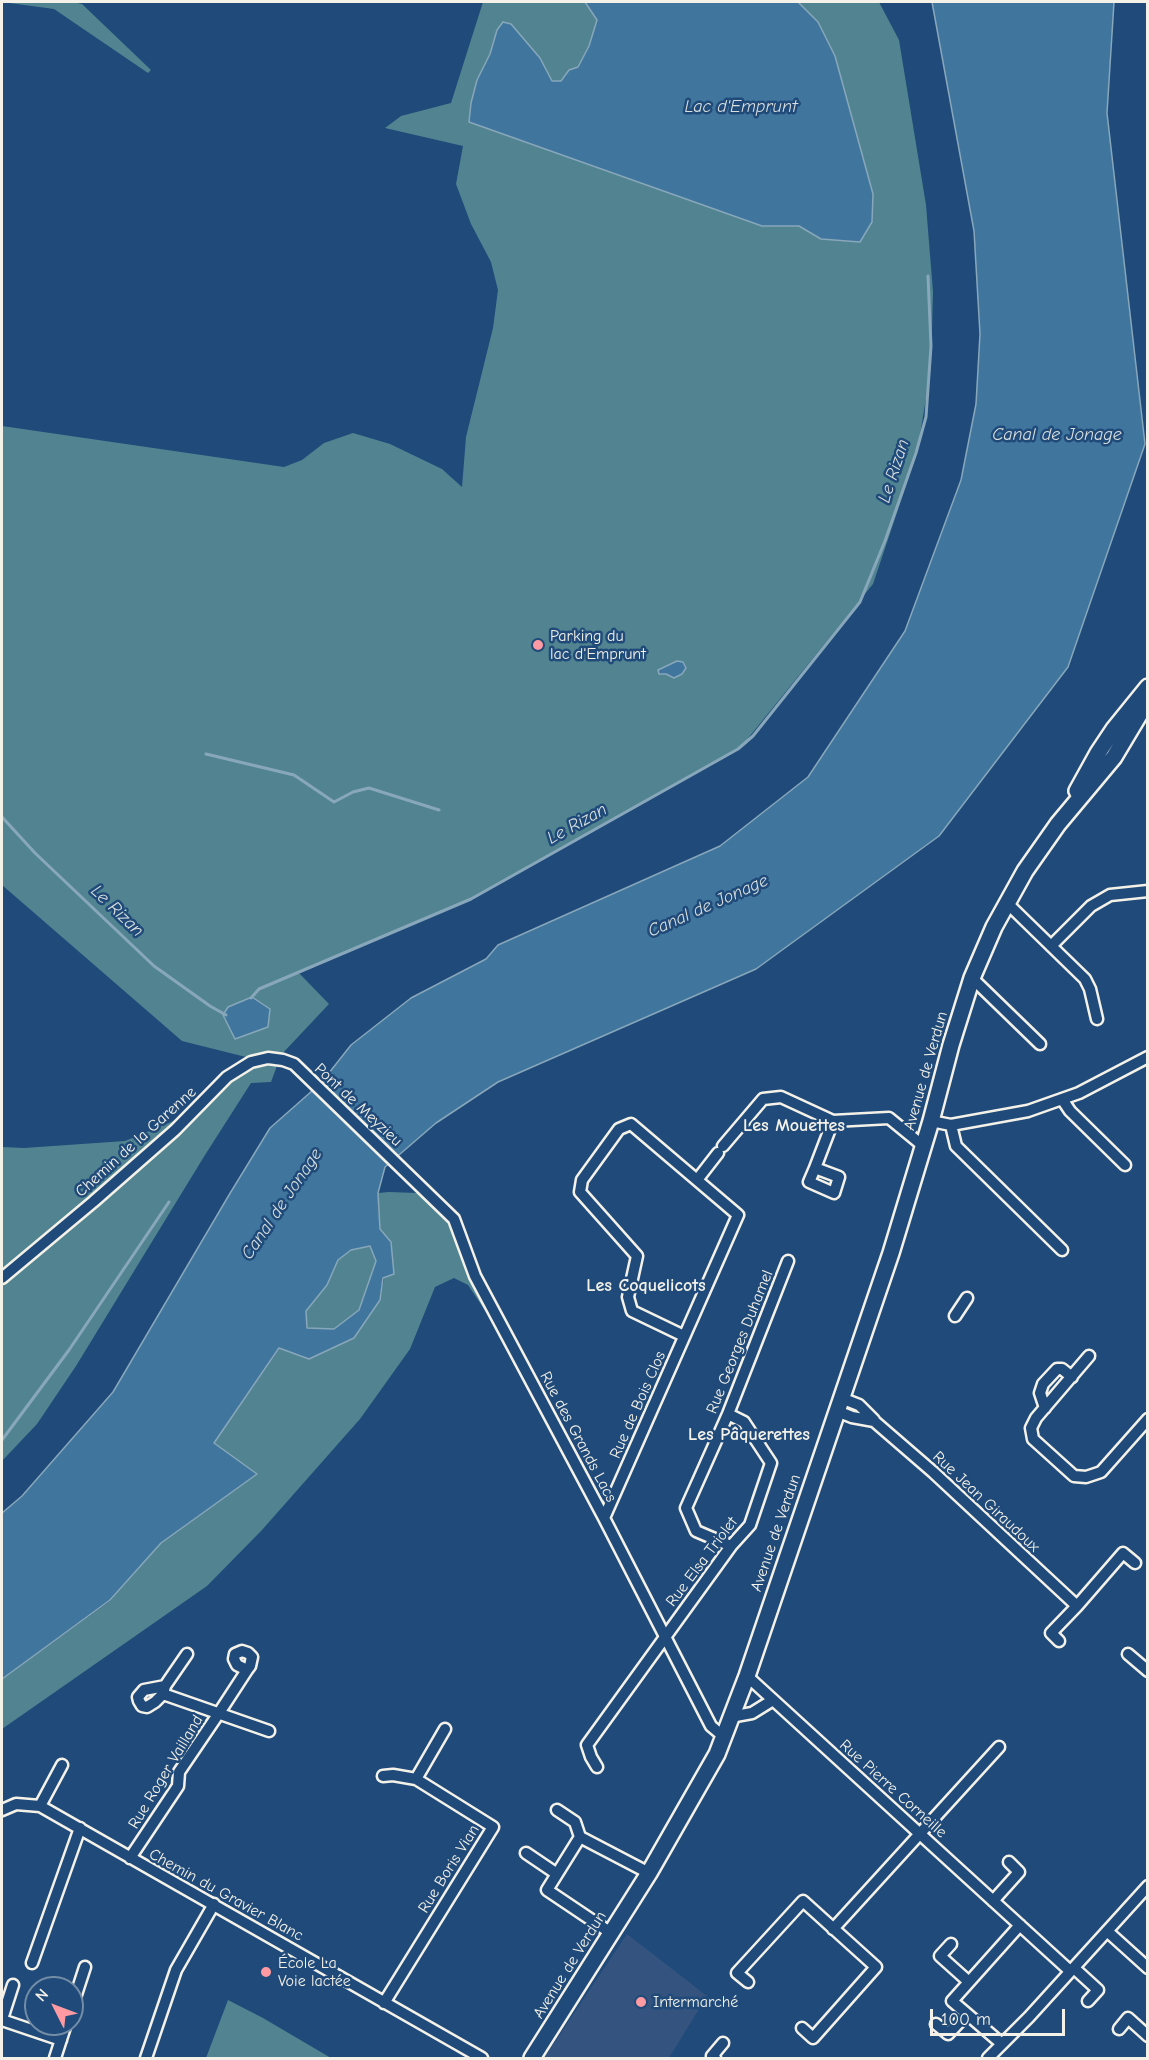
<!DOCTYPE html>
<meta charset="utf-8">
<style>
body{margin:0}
#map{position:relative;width:1149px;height:2060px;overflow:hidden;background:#1f4a7a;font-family:"Comic Neue",sans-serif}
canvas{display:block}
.frame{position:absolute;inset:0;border:3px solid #f4f1e8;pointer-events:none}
.north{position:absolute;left:24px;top:1976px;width:60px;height:60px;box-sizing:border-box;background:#1f4a7a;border:2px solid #748da6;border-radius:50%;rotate:312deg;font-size:16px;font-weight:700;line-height:24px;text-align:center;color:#f4f1e8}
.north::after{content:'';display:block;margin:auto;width:21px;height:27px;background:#ff9aa2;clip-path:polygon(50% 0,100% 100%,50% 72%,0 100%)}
.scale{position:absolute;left:930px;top:2009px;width:135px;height:27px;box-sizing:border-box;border:3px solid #f4f1e8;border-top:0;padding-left:8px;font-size:18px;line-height:21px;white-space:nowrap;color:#f4f1e8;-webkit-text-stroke:4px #1f4a7a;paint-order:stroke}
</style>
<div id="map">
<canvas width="1149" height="2060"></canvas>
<div class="frame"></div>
<div class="north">N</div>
<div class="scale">100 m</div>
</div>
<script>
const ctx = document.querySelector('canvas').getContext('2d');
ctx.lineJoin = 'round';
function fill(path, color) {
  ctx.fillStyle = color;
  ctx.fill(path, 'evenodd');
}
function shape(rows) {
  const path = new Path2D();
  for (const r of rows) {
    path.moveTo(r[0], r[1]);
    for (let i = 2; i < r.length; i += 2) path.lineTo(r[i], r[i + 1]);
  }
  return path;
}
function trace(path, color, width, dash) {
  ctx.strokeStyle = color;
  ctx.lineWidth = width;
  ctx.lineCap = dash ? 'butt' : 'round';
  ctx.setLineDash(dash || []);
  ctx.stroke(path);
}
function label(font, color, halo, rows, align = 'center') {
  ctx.font = font + ' "Comic Neue",sans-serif';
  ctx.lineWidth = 5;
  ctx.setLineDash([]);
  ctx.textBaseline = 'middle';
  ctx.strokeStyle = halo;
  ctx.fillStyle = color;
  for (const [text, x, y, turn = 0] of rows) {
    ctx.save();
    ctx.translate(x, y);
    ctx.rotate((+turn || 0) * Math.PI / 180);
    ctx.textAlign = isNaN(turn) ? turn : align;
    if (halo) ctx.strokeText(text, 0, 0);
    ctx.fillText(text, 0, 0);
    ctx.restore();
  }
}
const built = shape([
 [627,1934,707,1996,669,2058,544,2058]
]);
const green = shape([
 [2,2,73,2,82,4,151,70,148,73,54,9],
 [483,2,585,2,597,20,589,46,578,67,569,70,561,81,552,82,540,58,511,25,497,30,490,54,477,80,469,122,762,226,799,226,821,239,872,222,873,194,835,56,818,22,798,2,879,2,899,40,926,205,933,292,931,368,917,453,873,584,741,747,470,900,298,972,329,1004,281,1055,271,1082,251,1083,205,1155,76,1366,37,1424,2,1461,2,1147,24,1148,125,1141,176,1120,224,1073,250,1058,182,1041,2,885,2,426,284,467,302,460,324,443,353,433,390,444,442,469,462,487,466,437,493,328,498,290,491,262,471,224,456,184,463,146,385,128,401,116,451,103],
 [389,1192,417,1193,433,1204,451,1222,490,1310,484,1309,468,1285,454,1278,435,1287,410,1349,360,1419,262,1530,207,1586,2,1729,2,1679,110,1601,161,1543,257,1474,214,1443,280,1348,354,1338,380,1300,391,1242,380,1229,378,1193],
 [370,1245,376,1261,359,1310,334,1329,307,1328,306,1311,327,1285,338,1260,351,1250],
 [228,2000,263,2018,331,2058,206,2058]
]);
const water = shape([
 [585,2,798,2,818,22,835,56,873,194,872,222,860,242,821,239,799,226,762,226,469,122,471,103,477,80,490,54,497,30,503,22,511,24,540,58,552,81,561,81,569,70,578,67,589,46,597,20,585,2],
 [932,2,1114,2,1107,113,1145,444,1068,667,939,836,756,969,498,1082,436,1123,385,1167,378,1193,380,1229,391,1242,394,1274,383,1278,380,1300,354,1338,309,1359,279,1348,214,1443,257,1474,161,1543,110,1600,2,1679,2,1513,22,1496,113,1392,229,1195,270,1128,321,1083,351,1045,411,998,486,959,498,945,720,846,808,777,905,631,961,480,976,404,980,334,974,231,932,2],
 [370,1246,376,1261,359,1310,334,1329,307,1328,306,1311,327,1285,338,1260,351,1250,370,1246],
 [677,661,683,662,686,668,682,674,674,678,666,674,659,674,658,670,677,661],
 [252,997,270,1009,268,1027,235,1039,223,1015,228,1007,252,997]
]);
const stream = shape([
 [206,754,294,775,334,802,353,792,369,788,439,810],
 [2,817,35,853,154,966,210,1006,226,1015],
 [251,998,259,989,471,899,738,749,753,736,860,602,885,541,916,453,926,417,931,346,928,276],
 [2,1440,69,1350,169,1202]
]);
const minor = shape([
 [1007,903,1085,979,1090,989,1097,1019],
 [1051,946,1091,906,1110,895,1148,891],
 [972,978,1040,1044],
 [1062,1099,1070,1111,1125,1165],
 [931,1121,951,1125,1028,1111,1079,1093,1148,1057],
 [951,1125,956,1146,1062,1250],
 [723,1146,763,1099,781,1097,833,1121,889,1118,922,1145],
 [815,1168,809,1182,834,1193,839,1177,815,1168,833,1121],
 [697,1180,718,1153],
 [2,1278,93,1202,175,1130,227,1077,251,1062,268,1058,283,1060,294,1064,454,1219,475,1276,604,1518,711,1726,723,1736],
 [955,1316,967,1298],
 [1089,1356,1036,1418,1031,1428,1033,1439,1074,1476,1086,1477,1101,1472,1148,1419],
 [841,1398,859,1405,874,1420],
 [1045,1408,1040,1393,1043,1384,1057,1369,1062,1369,1072,1377],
 [837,1411,852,1417,874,1421,933,1472,1077,1606,1051,1633,1059,1641],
 [604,1518,738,1215,631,1124,619,1129,582,1180,580,1192,637,1256,628,1297,632,1311,684,1336],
 [731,1546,696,1531,686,1508,728,1414,788,1261],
 [1077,1606,1123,1553,1135,1563],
 [187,1654,165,1686,163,1694,269,1731],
 [1128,1654,1148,1671],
 [747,1676,1070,1971],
 [163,1694,155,1702,147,1707,142,1706,139,1701,138,1697,144,1690,165,1686],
 [730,1717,752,1713,773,1700],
 [597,1767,591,1757,587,1745,731,1546,750,1525,771,1463,744,1422,728,1414],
 [383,1776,393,1775,416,1779],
 [40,1806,62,1765],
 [2,1810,16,1804,40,1806,482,2058],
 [557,1810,575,1822,580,1837],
 [526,1853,557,1874],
 [130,1858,178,1786,179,1772,219,1713,247,1670,250,1666,252,1657,248,1653,242,1651,235,1654,234,1659,237,1665,247,1670],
 [993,1901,1019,1872,1009,1862],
 [833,1929,999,1747],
 [1107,1931,1148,1968],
 [611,1933,547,1890,580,1837,649,1873],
 [951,1944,940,1956,969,1982],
 [32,1963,80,1828],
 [1074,1968,1098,1990,1088,2001],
 [748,1982,737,1973,803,1901,876,1967,813,2038,802,2028],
 [384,2003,493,1827,416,1779,445,1729],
 [72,2007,85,1967],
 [2,2019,13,1985],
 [2,2020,61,2040],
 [936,2024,948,2034,967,2014],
 [1119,2029,1128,2018,1148,2036],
 [1002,2044,952,2001,1020,1925],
 [55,2058,66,2024],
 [146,2058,176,1970,214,1904],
 [715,2058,712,2056,723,2043],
 [988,2058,1029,2017,1148,1886]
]);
const secondary = shape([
 [1077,791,1098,753,1114,729,1148,687],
 [532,2058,649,1873,717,1754,747,1676,891,1253,931,1121,951,1045,972,978,994,927,1025,871,1058,824,1114,757,1148,700]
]);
const markers = [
 [538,645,6,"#ff9aa2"],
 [266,1972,6,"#ff9aa2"],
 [641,2002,6,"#ff9aa2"]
];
const poiNames = [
 ["Parking du",550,636],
 ["lac d'Emprunt",550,654],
 ["École La",278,1963],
 ["Voie lactée",278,1981],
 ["Intermarché",653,2002]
];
const streetNames = [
 ["Avenue de Verdun",926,1071,-74],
 ["Pont de Meyzieu",358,1105,43],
 ["Chemin de la Garenne",136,1142,-42],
 ["Rue Georges Duhamel",740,1342,-68],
 ["Rue de Bois Clos",638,1405,-66],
 ["Rue des Grands Lacs",578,1437,62],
 ["Rue Jean Giraudoux",986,1502,43],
 ["Avenue de Verdun",776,1533,-71],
 ["Rue Elsa Triolet",702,1562,-53],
 ["Rue Roger Vailland",166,1772,-59],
 ["Rue Pierre Corneille",893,1789,42],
 ["Rue Boris Vian",449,1869,-58],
 ["Chemin du Gravier Blanc",226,1895,29],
 ["Avenue de Verdun",570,1965,-58]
];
const waterNames = [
 ["Lac d'Emprunt",741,107],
 ["Canal de Jonage",1057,435],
 ["Le Rizan",894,471,-72],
 ["Le Rizan",577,824,-29],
 ["Canal de Jonage",708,906,-24],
 ["Le Rizan",117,911,44],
 ["Canal de Jonage",282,1204,-56]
];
const neighbourhoodNames = [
 ["Les Mouettes",794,1126],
 ["Les Coquelicots",646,1286],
 ["Les Pâquerettes",749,1435]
];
fill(built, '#34547f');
fill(green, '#518490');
fill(water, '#40769d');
trace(water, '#88a7bb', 1.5);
trace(stream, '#88a7bb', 3);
trace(minor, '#f4f1e8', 15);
trace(secondary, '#f4f1e8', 20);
trace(minor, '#1f4a7a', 10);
trace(secondary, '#1f4a7a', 15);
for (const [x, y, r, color] of markers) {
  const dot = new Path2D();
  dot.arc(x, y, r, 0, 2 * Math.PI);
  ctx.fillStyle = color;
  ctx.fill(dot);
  trace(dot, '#1f4a7a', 2);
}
label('16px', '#f4f1e8', '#1f4a7a', poiNames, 'left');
label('16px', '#f4f1e8', '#1f4a7a', streetNames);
label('italic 18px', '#d9dfdd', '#1f4a7a', waterNames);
label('bold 18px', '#f4f1e8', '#1f4a7a', neighbourhoodNames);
</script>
